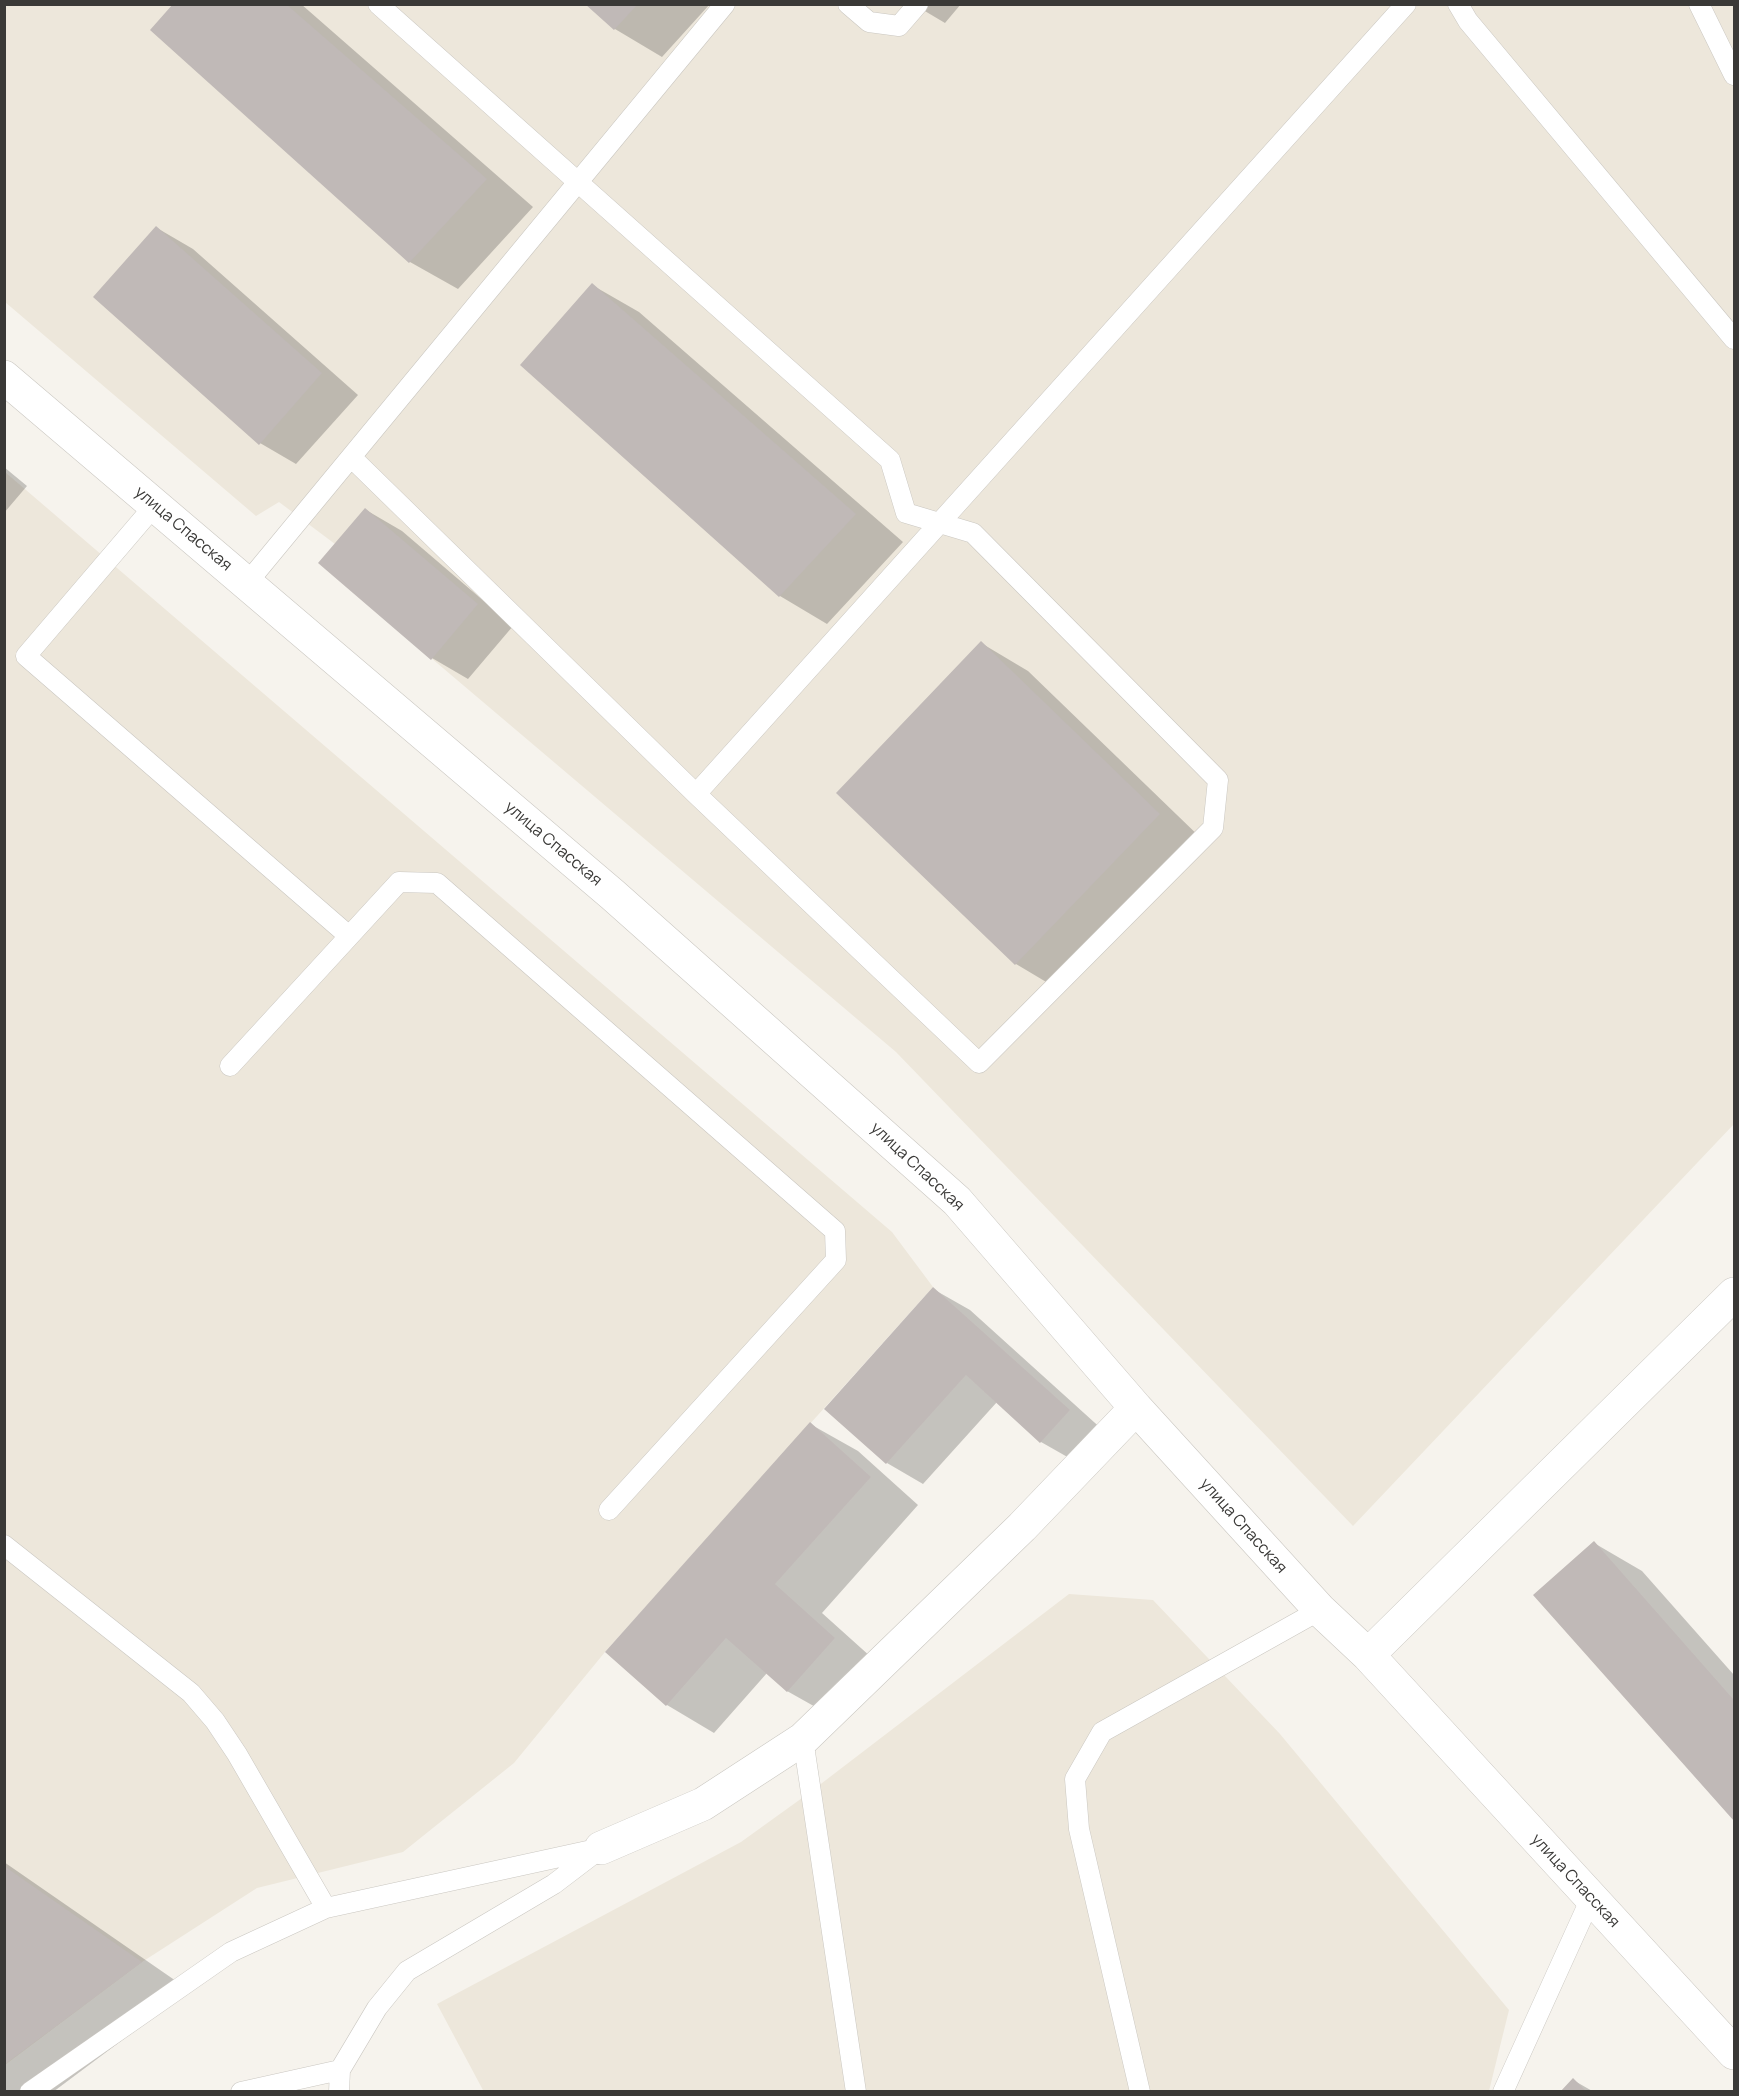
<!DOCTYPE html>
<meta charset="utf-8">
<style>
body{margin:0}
#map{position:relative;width:1739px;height:2096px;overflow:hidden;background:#f6f3ed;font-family:Manrope,sans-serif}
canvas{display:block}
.frame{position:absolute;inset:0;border:6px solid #3a3937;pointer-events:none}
</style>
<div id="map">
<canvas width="1739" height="2096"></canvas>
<div class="frame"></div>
</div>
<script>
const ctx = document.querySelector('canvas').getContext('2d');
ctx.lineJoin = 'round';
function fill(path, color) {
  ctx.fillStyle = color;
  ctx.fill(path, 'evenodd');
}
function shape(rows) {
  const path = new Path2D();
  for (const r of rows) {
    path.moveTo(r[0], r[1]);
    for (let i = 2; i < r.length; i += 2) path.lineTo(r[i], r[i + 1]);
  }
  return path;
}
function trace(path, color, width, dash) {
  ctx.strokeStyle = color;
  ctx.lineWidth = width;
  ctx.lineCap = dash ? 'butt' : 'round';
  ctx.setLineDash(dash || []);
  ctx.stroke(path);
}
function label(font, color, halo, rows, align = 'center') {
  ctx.font = font + ' Manrope,sans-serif';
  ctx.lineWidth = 5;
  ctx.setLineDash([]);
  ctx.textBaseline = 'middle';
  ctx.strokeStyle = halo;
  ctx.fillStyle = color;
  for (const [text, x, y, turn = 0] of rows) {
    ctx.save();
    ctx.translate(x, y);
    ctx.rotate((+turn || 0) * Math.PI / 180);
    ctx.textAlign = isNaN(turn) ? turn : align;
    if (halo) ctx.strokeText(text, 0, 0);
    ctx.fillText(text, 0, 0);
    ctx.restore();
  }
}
const built = shape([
 [5,5,1734,5,1734,1124,1353,1526,896,1052,319,563,335,544,279,502,256,516,5,302],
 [5,472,892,1232,933,1287,605,1652,514,1763,403,1852,257,1888,142,1962,5,2065],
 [1069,1594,1153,1600,1280,1734,1509,2010,1489,2091,484,2092,437,2004,741,1842,809,1793]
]);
const shadow = shape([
 [175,4,301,4,533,207,458,289,410,262],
 [587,4,710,4,662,57,615,29],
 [913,4,961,4,945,23],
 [157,228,193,249,358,395,296,464,260,443],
 [592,285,639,312,903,542,827,624,780,596,522,365],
 [4,467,27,486,4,513],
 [366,510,402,531,513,626,468,679,432,658],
 [981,643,1028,671,1206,843,1063,992,1016,964,838,793],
 [933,1289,970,1310,1105,1432,1078,1463,1041,1442,997,1402,923,1484,887,1463],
 [810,1424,858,1451,918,1505,822,1613,881,1666,835,1718,787,1691,767,1673,714,1733,667,1705,607,1652],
 [1594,1543,1642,1571,1734,1675,1734,1819,1536,1595],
 [4,1862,189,1990,53,2092,4,2092],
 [1573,2080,1594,2092,1562,2092]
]);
const building = shape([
 [173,4,286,4,487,179,409,263,150,30],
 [585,4,638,4,614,30],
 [156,226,322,373,259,445,93,297],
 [592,283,856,514,779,597,520,365],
 [365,508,478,604,431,660,318,563],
 [981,641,1160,814,1015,965,836,793],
 [933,1287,1070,1410,1040,1443,966,1375,886,1464,824,1409],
 [810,1422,871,1477,775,1584,835,1638,787,1692,726,1638,666,1706,605,1652],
 [1594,1541,1734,1700,1734,1821,1533,1595],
 [4,1866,142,1962,4,2065],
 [1573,2078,1587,2092,1560,2092]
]);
const service = shape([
 [848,4,869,22,899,26,918,4],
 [1458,4,1468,21,1734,339],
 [1699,4,1734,75],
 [352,458,696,794,979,1063,1213,828,1218,780,973,533,906,513,890,460,378,4],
 [155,505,26,656,349,936],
 [247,583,725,4],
 [696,794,1406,4],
 [230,1066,399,882,437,883,835,1231,836,1260,609,1510],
 [4,1545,191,1693,215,1721,237,1754,326,1908],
 [803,1739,856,2092],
 [30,2092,231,1952,326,1908,601,1848],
 [241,2092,340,2070],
 [339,2092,340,2070,377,2008,407,1971,554,1884,596,1852],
 [1140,2092,1079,1829,1075,1779,1102,1732,1320,1610],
 [1503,2092,1591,1898]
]);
const minor = shape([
 [4,377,613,895,957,1201,1136,1408,1320,1610,1368,1655,1734,2053],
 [1368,1655,1734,1294],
 [601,1848,703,1804,803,1739,1022,1527,1136,1408]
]);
const streetNames = [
 ["улица Спасская",183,529,40],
 ["улица Спасская",553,844,40],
 ["улица Спасская",917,1167,43],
 ["улица Спасская",1243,1526,48],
 ["улица Спасская",1575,1881,47]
];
fill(built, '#ede7db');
fill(shadow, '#0003');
fill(building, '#c0b9b7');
trace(service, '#cac7c1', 21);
trace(minor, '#cac7c1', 34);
trace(service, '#fff', 20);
trace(minor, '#fff', 33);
label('16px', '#3a3937', '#fff', streetNames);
</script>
